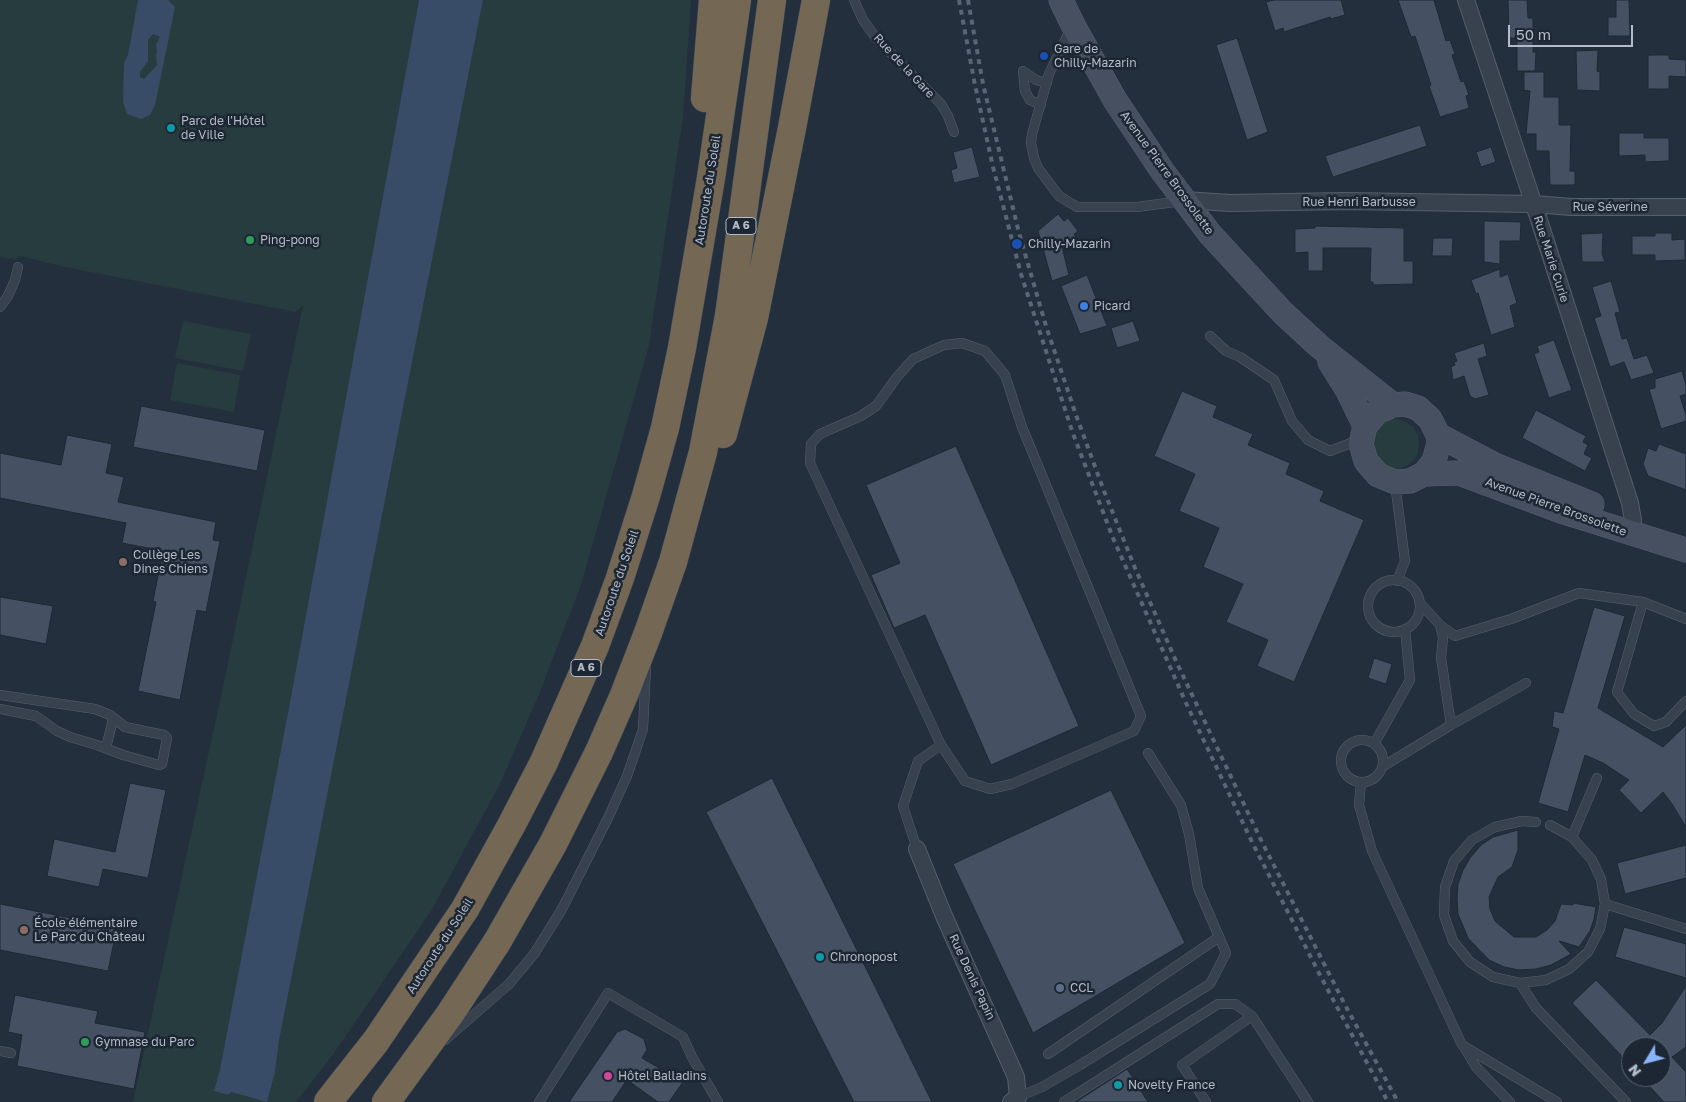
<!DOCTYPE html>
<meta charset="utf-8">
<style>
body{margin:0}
#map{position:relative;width:1686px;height:1102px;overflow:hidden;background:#242f3e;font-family:"Golos Text",sans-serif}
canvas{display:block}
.north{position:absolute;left:1621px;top:1037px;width:50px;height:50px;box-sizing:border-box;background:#1d2633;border:1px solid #59626f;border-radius:50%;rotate:233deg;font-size:14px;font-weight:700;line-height:20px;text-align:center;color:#b4bcc9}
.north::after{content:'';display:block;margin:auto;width:18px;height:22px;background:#8ab4f8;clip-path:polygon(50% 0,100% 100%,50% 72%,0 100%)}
.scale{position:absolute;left:1508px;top:25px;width:125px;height:22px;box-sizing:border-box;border:2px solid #b4bcc9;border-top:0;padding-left:6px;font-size:15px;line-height:18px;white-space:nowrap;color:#b4bcc9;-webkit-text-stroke:4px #1d2633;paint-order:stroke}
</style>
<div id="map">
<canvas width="1686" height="1102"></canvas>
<div class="north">N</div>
<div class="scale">50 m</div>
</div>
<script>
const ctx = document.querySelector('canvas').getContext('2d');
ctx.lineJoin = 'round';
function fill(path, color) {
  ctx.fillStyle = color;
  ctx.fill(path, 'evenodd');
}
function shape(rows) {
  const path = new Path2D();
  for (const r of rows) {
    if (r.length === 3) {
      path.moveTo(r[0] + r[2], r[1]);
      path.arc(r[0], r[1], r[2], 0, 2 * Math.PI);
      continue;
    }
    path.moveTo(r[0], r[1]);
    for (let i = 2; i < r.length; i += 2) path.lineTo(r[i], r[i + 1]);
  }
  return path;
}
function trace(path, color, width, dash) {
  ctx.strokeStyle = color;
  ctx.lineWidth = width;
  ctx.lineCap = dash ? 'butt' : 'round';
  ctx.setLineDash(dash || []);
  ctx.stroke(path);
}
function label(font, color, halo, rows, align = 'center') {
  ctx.font = font + ' "Golos Text",sans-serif';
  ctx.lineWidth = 5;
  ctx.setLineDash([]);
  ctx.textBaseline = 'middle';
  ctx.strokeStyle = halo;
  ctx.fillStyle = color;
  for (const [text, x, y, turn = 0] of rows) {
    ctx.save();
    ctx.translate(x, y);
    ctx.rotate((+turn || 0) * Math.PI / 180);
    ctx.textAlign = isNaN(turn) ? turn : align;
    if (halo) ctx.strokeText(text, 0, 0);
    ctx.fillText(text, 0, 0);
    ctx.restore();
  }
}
const green = shape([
 [0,0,419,0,290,702,220,1069,214,1091,231,1092,267,1102,275,1072,279,1041,483,0,691,0,683,116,649,345,581,585,540,692,500,784,431,911,332,1056,296,1102,133,1102,224,682,303,305,296,312,65,267,25,257,18,256,16,260,0,257],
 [183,321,251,334,243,371,175,358],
 [177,363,240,375,234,412,170,400],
 [1390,419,1398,419,1406,422,1413,427,1418,435,1419,443,1418,452,1415,459,1408,465,1401,468,1392,469,1376,462,1371,433,1381,422]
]);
const water = shape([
 [138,0,168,0,175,7,155,105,150,115,141,119,127,114,123,102,124,63,128,55],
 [153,34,160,37,156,45,157,52,156,55,157,65,144,79,140,77,140,72,148,61,148,40],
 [419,0,483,0,279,1041,275,1072,267,1102,231,1092,228,1095,214,1091,220,1069,290,702]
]);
const building = shape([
 [1274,0,1341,0,1345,15,1331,19,1330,17,1284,32,1283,28,1275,31,1266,2,1274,0],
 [1398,0,1434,0,1446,41,1450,40,1455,54,1452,55,1461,82,1464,81,1469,95,1466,96,1469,108,1440,117,1429,86,1431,85,1415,36,1411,37,1398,0],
 [1508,0,1527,0,1528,18,1533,18,1533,52,1536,52,1535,71,1517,71,1517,38,1509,38,1508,0],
 [1616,0,1629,0,1630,36,1608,36,1608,17,1616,17,1616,0],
 [1237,38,1268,132,1247,140,1216,45,1237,38],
 [1598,50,1597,71,1600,72,1600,91,1577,90,1576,51,1598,50],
 [1648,55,1669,55,1669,59,1686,60,1686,77,1669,76,1669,89,1648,89,1648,55],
 [1524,72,1544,72,1544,97,1559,97,1559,125,1571,125,1570,171,1575,171,1575,185,1550,185,1549,151,1536,151,1536,134,1526,134,1530,91,1524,90,1524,72],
 [1420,125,1427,146,1333,177,1325,156,1420,125],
 [1619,133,1644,133,1644,138,1669,138,1669,161,1645,162,1645,155,1619,156,1619,133],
 [972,147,980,177,954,183,951,170,957,168,953,152,972,147],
 [1491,147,1496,162,1481,167,1476,152,1491,147],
 [1058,214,1064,221,1068,218,1078,231,1074,234,1076,237,1062,247,1069,275,1052,281,1038,231,1058,214],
 [1484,221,1521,222,1520,241,1500,241,1500,264,1484,262,1484,221],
 [1315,226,1404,228,1404,261,1413,261,1413,284,1373,285,1373,282,1370,282,1371,248,1323,248,1323,271,1308,271,1308,252,1295,253,1295,229,1315,228,1315,226],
 [1603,233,1602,254,1605,262,1582,262,1581,234,1603,233],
 [1655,233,1672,233,1672,240,1685,239,1685,260,1655,261,1655,255,1632,255,1632,236,1655,236,1655,233],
 [1433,238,1453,238,1452,256,1432,256,1433,238],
 [1500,269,1500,277,1508,274,1517,303,1510,306,1515,327,1491,335,1478,293,1476,294,1471,280,1500,269],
 [1087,275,1107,326,1080,334,1061,286,1087,275],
 [1611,281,1620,312,1615,313,1622,339,1627,338,1634,359,1647,355,1654,373,1631,380,1624,362,1610,367,1594,318,1601,316,1592,287,1611,281],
 [1133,321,1140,341,1117,348,1111,328,1133,321],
 [1554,340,1572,390,1549,398,1534,354,1539,352,1537,346,1554,340],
 [1484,343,1487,356,1478,359,1489,395,1475,399,1470,396,1464,376,1453,380,1451,367,1455,365,1454,362,1457,361,1454,353,1484,343],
 [1682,371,1686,385,1686,394,1680,396,1686,415,1686,421,1661,429,1649,389,1655,388,1655,379,1682,371],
 [1182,391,1217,406,1213,417,1253,434,1248,445,1290,463,1286,474,1324,491,1320,501,1364,520,1294,682,1257,666,1268,640,1226,622,1243,584,1203,567,1219,528,1179,511,1195,474,1154,456,1182,391],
 [141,406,265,430,257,471,133,447,141,406],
 [1536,410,1586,436,1583,442,1588,445,1584,454,1592,458,1585,471,1522,438,1536,410],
 [67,435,112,444,106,473,124,477,118,502,216,522,213,540,220,541,206,612,197,610,180,700,138,691,156,602,153,601,163,551,122,543,126,523,0,498,0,453,61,465,67,435],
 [1659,444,1686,454,1686,490,1648,476,1643,464,1648,448,1656,451,1659,444],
 [956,446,1079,726,991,765,925,615,894,628,871,575,900,563,866,485,956,446],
 [0,597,53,606,46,644,0,635,0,597],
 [1594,607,1625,616,1598,708,1663,747,1686,725,1686,827,1672,804,1663,792,1641,813,1619,790,1629,780,1603,763,1585,755,1568,812,1538,803,1559,729,1552,727,1554,711,1563,713,1594,607],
 [1374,658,1392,664,1386,684,1368,678,1374,658],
 [772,778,932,1102,854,1102,706,812,772,778],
 [130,783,166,790,148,878,103,869,99,887,47,876,54,839,115,852,130,783],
 [1111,790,1185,943,1033,1033,953,864,1111,790],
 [1518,830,1518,850,1512,867,1498,877,1489,897,1490,909,1495,921,1514,937,1536,937,1547,930,1555,921,1561,904,1573,905,1573,903,1596,907,1594,919,1590,931,1579,947,1559,941,1571,954,1551,965,1536,969,1519,970,1504,967,1489,960,1468,938,1458,914,1457,899,1458,884,1463,870,1470,858,1481,845,1493,837,1518,830],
 [1686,845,1686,878,1625,894,1617,863,1686,845],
 [0,904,117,927,108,971,0,950,0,904],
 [1624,927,1686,944,1686,978,1615,957,1624,927],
 [1596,980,1650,1035,1662,1023,1686,986,1686,1047,1672,1057,1686,1072,1686,1102,1664,1102,1641,1077,1661,1077,1661,1047,1631,1047,1631,1066,1572,1003,1596,980],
 [15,995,98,1011,95,1023,145,1032,134,1089,17,1066,22,1035,8,1032,15,995],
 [625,1029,644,1039,647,1050,642,1058,683,1082,669,1102,658,1102,627,1080,612,1102,569,1102,617,1032,625,1029],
 [1127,1069,1148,1102,1076,1102,1127,1069]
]);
const service = shape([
 [854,0,863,20,876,38,941,104,948,116,954,132],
 [1071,28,1049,74,1032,134,1031,143,1034,158,1038,168,1059,196,1077,207,1137,207,1182,201],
 [1023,71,1025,91,1030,100,1041,105],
 [1023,71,1036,80,1047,83],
 [0,307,8,296,15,280,18,267],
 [1210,336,1226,351,1240,357,1274,380,1292,421,1308,440,1330,451,1359,440],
 [962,343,985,351,1005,375,1022,427,1141,716,1134,731,1012,784,990,789,965,781,941,745,810,463,811,444,820,434,861,416,876,406,897,377,913,359,944,345,962,343],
 [1395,483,1405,561,1397,581],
 [1394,606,26],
 [1419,602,1440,625,1455,636,1511,619,1579,593,1643,602,1686,619],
 [1643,602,1617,692,1634,714,1654,726,1666,722,1686,701],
 [1440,625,1443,638,1441,658,1451,725,1526,683],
 [0,695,95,709,110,715,125,727,164,735,167,738,162,764,159,765,123,755,97,745,70,737,57,731,36,716,0,709],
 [1362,761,21],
 [1374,744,1410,680,1405,629],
 [106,748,113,719],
 [1382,767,1451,725],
 [1361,783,1359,805,1372,851,1462,1045,1557,1102],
 [1536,822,1522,821,1495,827,1472,840,1454,861,1445,887,1444,915,1453,941,1470,962,1493,977,1520,983,1546,980,1569,969,1588,952,1600,929,1605,904,1601,879,1592,860,1572,837,1550,825],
 [1572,837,1597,778],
 [917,849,903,806,918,761,941,745],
 [1605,904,1686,929],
 [1520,983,1536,1008,1626,1102],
 [445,1040,509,984,534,954,562,909,609,816,627,776,635,753,643,729,646,667],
 [1464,1047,1476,1067,1510,1102],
 [0,1051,11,1053],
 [1048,1054,1219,937],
 [1018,1097,1042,1087,1080,1065,1210,984,1226,953,1198,888,1189,834,1181,805,1148,753],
 [539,1102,608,993,683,1037,692,1057,718,1102],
 [1064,1102,1218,1004,1235,1004,1252,1016,1308,1102],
 [1206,1102,1182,1065,1252,1016]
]);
const minor = shape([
 [1466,0,1540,223,1630,503,1633,520],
 [1184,200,1230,203,1346,201,1534,204,1571,207,1686,207],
 [917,849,944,916,1016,1077,1018,1097,1011,1102]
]);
const secondary = shape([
 [1061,0,1073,25,1115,100,1163,172,1210,234,1283,313,1320,347,1393,405],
 [1330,362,1348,391,1365,426,1361,444,1366,461,1378,475,1395,482,1410,481,1424,474,1434,461,1439,443,1438,435,1430,419,1418,408,1405,404,1393,405,1377,412,1365,426],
 [1438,435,1495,465,1592,504],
 [1424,474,1459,473,1561,511,1686,550]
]);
const motorway = shape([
 [705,98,713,0],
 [723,434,754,318,792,128,816,0],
 [328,1102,376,1041,465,909,512,824,544,762,595,646,620,578,646,496,665,428,682,348,711,178,737,0],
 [386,1102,450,1014,497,942,553,844,599,752,624,695,648,633,673,562,703,452,729,316,772,0]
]);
const rail = shape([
 [959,0,975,85,993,167,1021,274,1072,431,1113,538,1186,703,1252,842,1321,977,1388,1102],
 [968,0,983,84,1019,233,1046,326,1076,415,1104,491,1135,568,1176,661,1260,838,1344,1003,1398,1102]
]);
const markers = [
 [1044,56,5,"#1a4fb4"],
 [171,128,5,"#0f9aa8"],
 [250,240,5,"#2e9e5b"],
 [1017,244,6,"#1a4fb4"],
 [1084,306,5,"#3f7fe0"],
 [123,562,5,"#8d6e63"],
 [24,930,5,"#8d6e63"],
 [820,957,5,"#0f9aa8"],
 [1060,988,5,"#5c6f8a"],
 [85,1042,5,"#2e9e5b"],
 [608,1076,5,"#d1479c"],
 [1118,1085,5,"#0f9aa8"]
];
const shields = [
 [741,226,30],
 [586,668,30]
];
const shieldNames = [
 ["A 6",741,226],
 ["A 6",586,668]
];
const poiNames = [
 ["Gare de",1054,49],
 ["Chilly-Mazarin",1054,63],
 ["Parc de l'Hôtel",181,121],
 ["de Ville",181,135],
 ["Ping-pong",260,240],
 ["Chilly-Mazarin",1028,244],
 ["Picard",1094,306],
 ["Collège Les",133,555],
 ["Dines Chiens",133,569],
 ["École élémentaire",34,923],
 ["Le Parc du Château",34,937],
 ["Chronopost",830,957],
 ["CCL",1070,988],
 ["Gymnase du Parc",95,1042],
 ["Hôtel Balladins",618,1076],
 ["Novelty France",1128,1085]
];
const streetNames = [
 ["Rue de la Gare",904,66,47],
 ["Avenue Pierre Brossolette",1167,173,54],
 ["Autoroute du Soleil",708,190,-81],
 ["Rue Henri Barbusse",1359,202],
 ["Rue Séverine",1610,207],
 ["Rue Marie Curie",1551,259,72],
 ["Avenue Pierre Brossolette",1556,507,20],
 ["Autoroute du Soleil",617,583,-71],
 ["Autoroute du Soleil",440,946,-57],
 ["Rue Denis Papin",972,977,65]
];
fill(green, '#263c3f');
fill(water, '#394c67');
fill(building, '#455162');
trace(building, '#1f2835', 1);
trace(service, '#565f6c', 10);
trace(minor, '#565f6c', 18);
trace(secondary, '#565f6c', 25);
trace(motorway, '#434c59', 29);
trace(service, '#38414e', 9);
trace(minor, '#38414e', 16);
trace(secondary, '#465061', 24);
trace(motorway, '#746855', 28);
trace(rail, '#5a6575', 4, [5, 5]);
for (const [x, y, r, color] of markers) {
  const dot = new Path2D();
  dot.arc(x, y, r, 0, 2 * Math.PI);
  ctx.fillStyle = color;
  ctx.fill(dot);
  trace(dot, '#1d2633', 2);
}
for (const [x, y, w] of shields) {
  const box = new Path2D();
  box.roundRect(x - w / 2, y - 8.5, w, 17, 4);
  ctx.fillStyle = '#1d2633';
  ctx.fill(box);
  trace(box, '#b4bcc9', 1);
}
label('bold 11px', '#b4bcc9', null, shieldNames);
label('12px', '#b4bcc9', '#1d2633', poiNames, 'left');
label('12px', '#b4bcc9', '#1d2633', streetNames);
</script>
